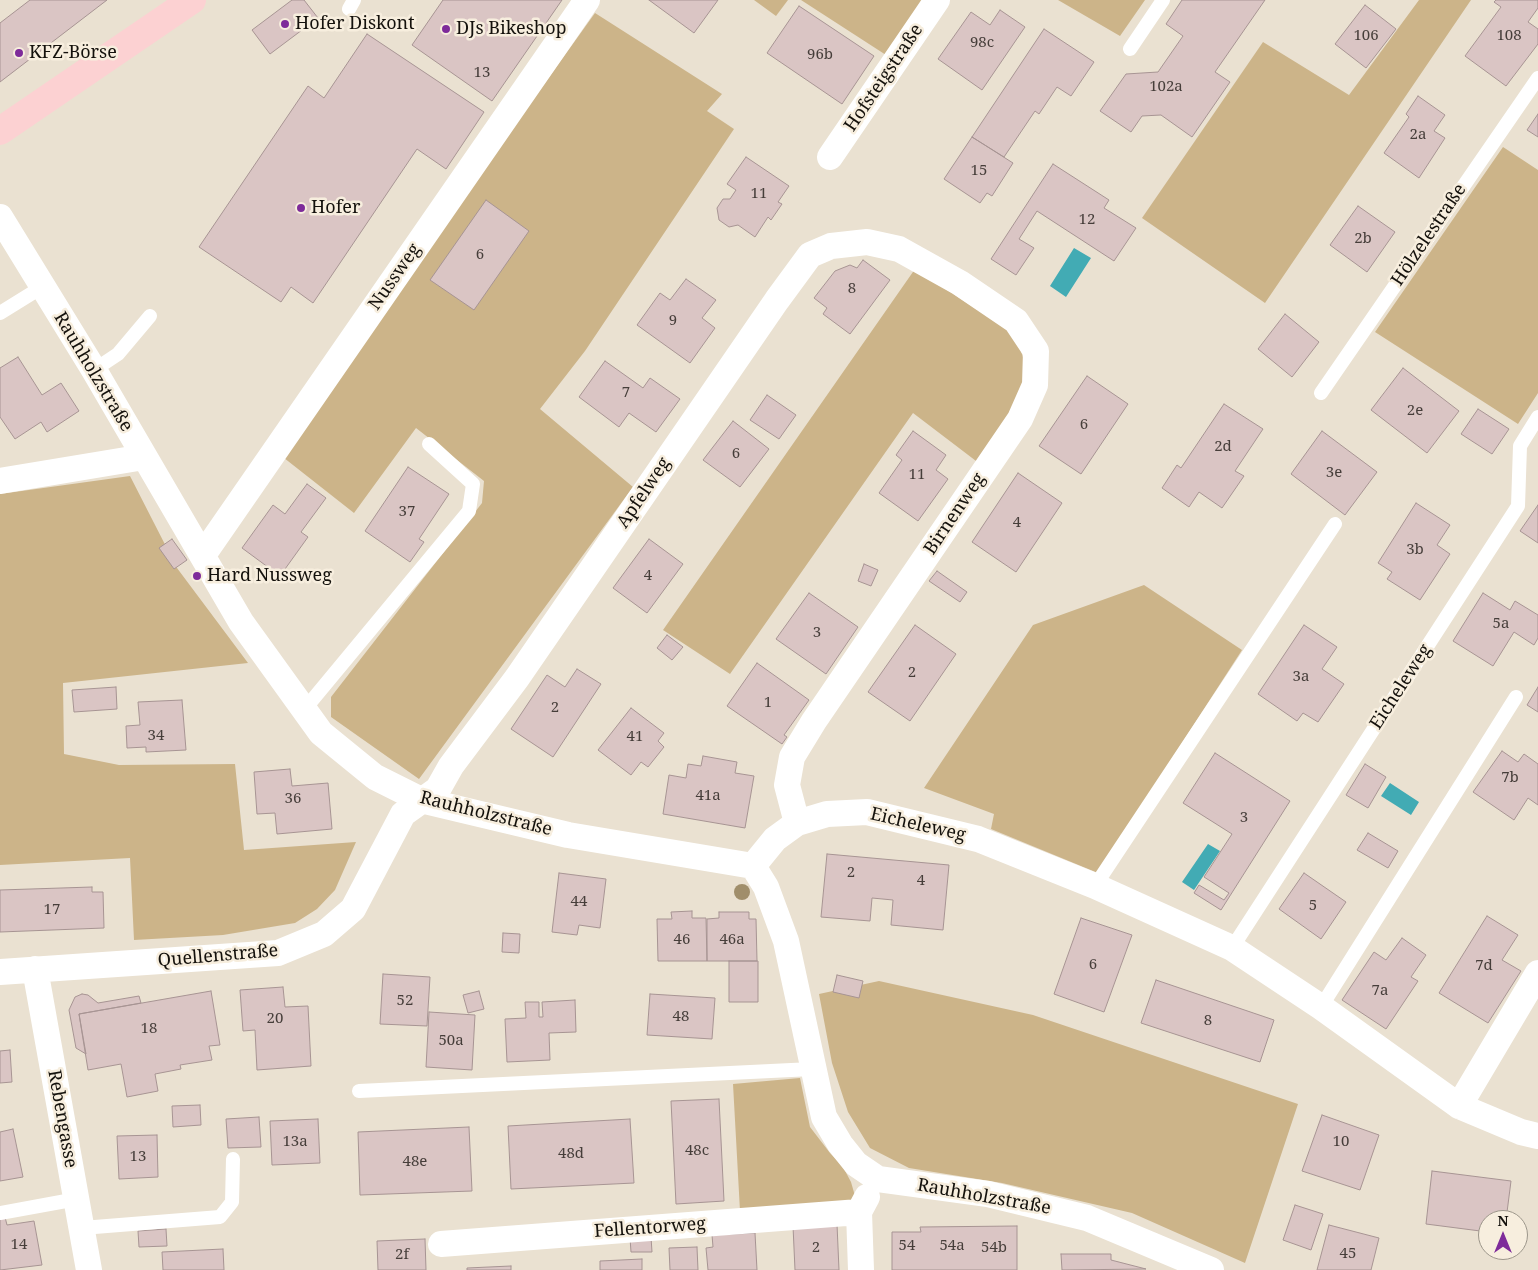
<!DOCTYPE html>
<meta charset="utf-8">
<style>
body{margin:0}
#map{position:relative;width:1538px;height:1270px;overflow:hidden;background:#eae1d1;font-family:"Noto Serif",serif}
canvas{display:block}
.north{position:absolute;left:1478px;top:1210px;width:50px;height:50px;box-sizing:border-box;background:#f7eede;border:1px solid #9c968a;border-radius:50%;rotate:0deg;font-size:14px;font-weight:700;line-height:20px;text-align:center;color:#14110c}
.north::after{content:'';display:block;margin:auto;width:18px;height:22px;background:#7e2b9a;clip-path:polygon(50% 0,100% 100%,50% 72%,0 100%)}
</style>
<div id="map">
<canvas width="1538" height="1270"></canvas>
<div class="north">N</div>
</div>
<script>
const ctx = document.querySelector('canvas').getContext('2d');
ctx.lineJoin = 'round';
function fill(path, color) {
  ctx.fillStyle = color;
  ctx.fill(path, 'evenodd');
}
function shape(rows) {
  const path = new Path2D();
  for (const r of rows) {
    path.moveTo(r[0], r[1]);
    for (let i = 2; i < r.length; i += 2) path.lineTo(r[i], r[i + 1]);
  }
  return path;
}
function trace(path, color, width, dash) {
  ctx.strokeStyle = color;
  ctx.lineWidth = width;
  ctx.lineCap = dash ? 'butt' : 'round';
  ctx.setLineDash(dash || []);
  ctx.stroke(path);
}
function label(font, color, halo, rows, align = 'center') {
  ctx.font = font + ' "Noto Serif",serif';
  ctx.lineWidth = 5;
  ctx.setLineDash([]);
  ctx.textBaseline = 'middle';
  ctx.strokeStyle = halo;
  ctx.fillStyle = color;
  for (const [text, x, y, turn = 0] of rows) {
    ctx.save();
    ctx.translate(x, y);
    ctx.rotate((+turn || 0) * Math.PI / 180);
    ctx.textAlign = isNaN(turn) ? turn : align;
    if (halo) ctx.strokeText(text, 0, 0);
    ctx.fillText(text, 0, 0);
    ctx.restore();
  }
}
const green = shape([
 [754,0,788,0,776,16],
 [801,0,924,0,886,55],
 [1058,0,1145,0,1120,36],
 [1419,0,1471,0,1265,303,1142,218,1263,42,1349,95],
 [595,13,722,94,707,111,734,129,585,351,540,409,633,487,419,779,331,717,331,697,482,503,484,481,416,428,354,513,279,454],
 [1503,147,1538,170,1538,393,1518,424,1375,332],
 [915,269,1016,335,1026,367,1022,399,980,464,913,413,730,674,663,630],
 [130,476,177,568,248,663,63,683,64,754,119,765,235,764,244,850,356,842,335,890,317,909,295,923,223,935,134,940,130,858,0,865,0,494],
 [1144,585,1242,650,1098,873,991,829,994,814,924,788,1033,625],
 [879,981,1033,1015,1298,1104,1245,1263,1132,1213,1002,1183,909,1168,870,1148,848,1112,832,1063,819,994],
 [800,1078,810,1127,830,1153,843,1167,851,1182,855,1196,848,1204,740,1211,733,1084]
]);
const water = shape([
 [1074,248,1091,258,1066,297,1050,286],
 [1390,783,1419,802,1411,815,1381,796],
 [1208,844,1220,851,1194,890,1182,882]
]);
const building = shape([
 [30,0,107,0,0,82,0,23,30,0],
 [292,0,304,0,318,18,270,54,252,30,292,0],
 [443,0,562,0,492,101,412,45,443,0],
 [649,0,718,0,694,33,649,0],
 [1182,0,1265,0,1215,72,1230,82,1192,137,1161,115,1142,116,1131,132,1100,111,1126,74,1158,72,1183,36,1166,24,1182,0],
 [1496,0,1538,0,1538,8,1528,22,1538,29,1538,44,1506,86,1465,56,1501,7,1494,2,1496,0],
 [1365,5,1396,29,1366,68,1335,44,1365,5],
 [799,6,874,56,842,104,767,53,799,6],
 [1000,10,1025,27,982,90,938,59,971,12,990,25,1000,10],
 [1044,29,1094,62,1071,96,1057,87,1039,114,1035,111,1004,157,972,137,1044,29],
 [367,34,484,112,446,169,417,149,313,303,291,287,281,302,199,247,308,86,324,98,367,34],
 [1418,96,1445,115,1434,131,1445,138,1419,178,1384,153,1409,117,1406,114,1418,96],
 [1538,114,1538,137,1527,130,1538,114],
 [972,137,1013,163,992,196,987,193,980,203,944,179,972,137],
 [746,157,789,186,778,202,782,204,771,220,768,217,755,237,738,225,729,227,719,220,717,208,723,199,730,199,736,190,727,184,746,157],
 [1053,164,1109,200,1104,208,1136,228,1114,261,1037,211,1019,239,1034,248,1016,275,991,259,1053,164],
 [486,200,529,231,474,310,430,280,486,200],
 [1358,206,1395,232,1367,272,1330,245,1358,206],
 [863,260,890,280,850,334,823,314,827,308,814,298,835,271,850,265,857,268,863,260],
 [686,279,716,300,702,318,715,328,690,363,637,325,660,293,670,300,686,279],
 [1285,314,1319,342,1292,377,1258,349,1285,314],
 [18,357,42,395,61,383,79,411,47,432,41,422,15,439,0,417,0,368,18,357],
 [605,361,643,388,650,378,680,399,656,432,629,413,619,427,579,397,605,361],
 [1403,368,1459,411,1427,453,1371,410,1403,368],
 [1087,376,1128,404,1081,474,1039,446,1087,376],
 [767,395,796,415,779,439,750,420,767,395],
 [1224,404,1263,429,1235,471,1244,476,1222,508,1199,492,1189,507,1162,488,1177,465,1181,468,1224,404],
 [1478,409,1509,429,1492,454,1461,434,1478,409],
 [733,421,769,449,740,487,703,460,733,421],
 [913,431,946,455,936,470,948,479,918,521,879,493,902,460,896,455,913,431],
 [1322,431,1377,472,1345,515,1291,474,1322,431],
 [408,467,449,494,419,539,424,542,410,562,365,531,408,467],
 [1018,473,1062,503,1016,572,972,542,1018,473],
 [307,484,326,498,301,532,308,537,280,576,242,548,273,505,285,514,307,484],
 [1416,503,1450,525,1437,545,1450,554,1420,600,1387,579,1392,572,1378,563,1416,503],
 [1538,505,1538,543,1520,531,1538,505],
 [172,539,187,560,174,569,159,548,172,539],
 [649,539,683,564,647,613,613,588,649,539],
 [864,564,878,570,871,586,858,581,864,564],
 [937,571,967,592,960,602,929,581,937,571],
 [809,593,858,627,826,674,776,639,809,593],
 [1483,593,1510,610,1515,601,1538,615,1538,638,1534,645,1514,632,1493,666,1453,641,1483,593],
 [915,625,956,654,910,721,868,692,915,625],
 [1304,625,1337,647,1322,669,1344,684,1318,722,1303,713,1297,721,1258,694,1304,625],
 [667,635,683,647,672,660,657,648,667,635],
 [757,663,809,700,784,735,787,737,782,744,727,706,757,663],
 [577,669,601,684,553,757,511,729,547,675,565,687,577,669],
 [116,687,117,709,74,712,72,690,116,687],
 [1538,687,1538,712,1527,705,1538,687],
 [182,700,186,750,146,752,146,747,127,748,126,726,140,725,138,702,182,700],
 [631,708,664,733,658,741,664,747,648,767,641,762,631,775,598,750,631,708],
 [1502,751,1518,762,1524,754,1538,764,1538,805,1528,798,1514,820,1473,792,1502,751],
 [1215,753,1290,801,1221,910,1194,893,1199,885,1224,900,1229,893,1204,877,1232,834,1183,803,1215,753],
 [703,756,737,762,735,773,754,776,745,828,663,814,669,775,686,778,688,764,701,766,703,756],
 [1365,764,1386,777,1368,808,1346,795,1365,764],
 [290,769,292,786,328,783,332,829,277,834,275,813,257,814,254,772,290,769],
 [1368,833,1398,851,1388,868,1357,850,1368,833],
 [827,854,949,865,943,930,891,925,893,900,872,898,870,921,821,917,827,854],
 [559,873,606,879,600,928,579,925,577,935,552,932,559,873],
 [1304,873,1346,902,1321,939,1279,909,1304,873],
 [92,887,92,892,103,892,104,928,0,932,0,890,92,887],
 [692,911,692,918,706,918,707,961,658,961,657,919,672,919,671,912,692,911],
 [719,912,749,912,749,919,756,919,757,961,707,961,707,919,719,918,719,912],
 [1487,916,1518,935,1502,960,1521,971,1488,1023,1439,993,1487,916],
 [1081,918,1132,935,1104,1012,1054,994,1081,918],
 [503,933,520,934,519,953,502,952,503,933],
 [1402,938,1426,955,1411,977,1418,981,1386,1029,1342,1000,1374,952,1386,960,1402,938],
 [729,961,758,961,758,1002,729,1002,729,961],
 [383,974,430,977,427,1026,380,1024,383,974],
 [837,975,863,981,859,998,833,992,837,975],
 [1156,980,1274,1020,1260,1062,1141,1023,1156,980],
 [283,987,285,1007,308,1006,311,1066,257,1070,255,1030,243,1031,240,990,283,987],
 [211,991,220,1045,209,1046,212,1060,180,1065,181,1069,155,1074,158,1091,127,1097,121,1064,88,1070,79,1014,211,991],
 [479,991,484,1009,468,1013,463,995,479,991],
 [82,994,88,995,98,1003,139,996,141,1003,79,1014,86,1054,76,1048,69,1010,75,997,82,994],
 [650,994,715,998,712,1039,647,1035,650,994],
 [575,1000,576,1032,549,1033,550,1060,507,1062,505,1019,526,1018,525,1002,539,1002,539,1017,543,1017,542,1002,575,1000],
 [429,1012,475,1015,472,1070,426,1067,429,1012],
 [10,1050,12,1082,0,1083,0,1051,10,1050],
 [719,1099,724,1201,676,1204,671,1101,719,1099],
 [200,1105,201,1125,173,1127,172,1106,200,1105],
 [1322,1115,1379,1135,1360,1190,1302,1171,1322,1115],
 [259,1117,261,1147,228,1148,226,1119,259,1117],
 [318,1119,320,1163,272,1165,270,1121,318,1119],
 [630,1119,634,1183,511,1189,508,1126,630,1119],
 [469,1127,472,1191,360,1195,358,1132,469,1127],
 [13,1129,23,1177,0,1181,0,1132,13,1129],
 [157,1135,158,1177,119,1179,117,1136,157,1135],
 [1432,1171,1511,1181,1506,1220,1488,1220,1488,1232,1426,1224,1432,1171],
 [1295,1205,1323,1214,1311,1250,1283,1240,1295,1205],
 [5,1217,7,1225,34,1221,42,1265,0,1270,0,1218,5,1217],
 [837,1224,839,1270,795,1270,793,1226,837,1224],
 [1329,1225,1379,1238,1371,1270,1317,1270,1329,1225],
 [1017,1226,1017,1270,892,1270,892,1232,921,1232,920,1227,1017,1226],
 [166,1229,167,1246,139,1247,138,1231,166,1229],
 [755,1233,757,1270,708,1270,706,1248,713,1247,712,1235,755,1233],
 [651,1237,652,1252,631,1252,630,1238,651,1237],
 [425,1239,426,1270,378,1270,377,1241,425,1239],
 [697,1247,698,1270,670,1270,669,1248,697,1247],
 [223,1249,224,1270,163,1270,162,1252,223,1249],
 [1061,1254,1111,1254,1111,1260,1146,1269,1062,1270,1061,1254],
 [642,1259,642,1270,600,1270,600,1261,642,1259],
 [511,1266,511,1270,467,1270,467,1268,511,1266]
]);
const lane = shape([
 [349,9,354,0],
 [1130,49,1163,0],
 [0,313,42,287],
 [94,370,118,354,150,316],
 [1321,393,1538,78],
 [304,710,469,511,473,484,429,444],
 [1095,886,1335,524],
 [1232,948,1518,506,1520,446,1538,417],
 [1321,1007,1516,697],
 [359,1091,812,1069],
 [0,1213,77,1199],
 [82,1228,220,1217,232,1202,233,1159]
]);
const street = shape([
 [830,157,937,0],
 [0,217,94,370,241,622,321,733,375,777,421,800,568,835,753,866,766,887,786,941,824,1117,840,1144,856,1164,878,1179,988,1194,1087,1218,1211,1270],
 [0,481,144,457],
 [203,555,587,0],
 [753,866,775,839,797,823,827,814,867,812,978,839,1095,886,1232,948,1321,1007,1459,1106,1521,1132,1538,1136],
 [35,969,89,1270],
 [0,972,278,953,324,934,353,909,403,814,438,789,451,766,517,678,777,300,810,255,831,246,867,242,899,249,960,283,1016,321,1036,351,1035,385,1020,419,814,721,792,757,787,785,797,823],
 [1459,1106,1538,973],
 [441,1244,859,1212],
 [861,1270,859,1212,867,1197]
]);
const primary = shape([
 [0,131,192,0]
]);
const trees = [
 [742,892]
];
const markers = [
 [285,24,5,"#7e2b9a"],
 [446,29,5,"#7e2b9a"],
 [19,53,5,"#7e2b9a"],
 [301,208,5,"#7e2b9a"],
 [197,576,5,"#7e2b9a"]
];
const numberNames = [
 ["106",1366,36],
 ["108",1509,36],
 ["98c",982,43],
 ["96b",820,55],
 ["13",482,73],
 ["102a",1166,87],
 ["2a",1418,135],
 ["15",979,171],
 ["11",759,194],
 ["12",1087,220],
 ["2b",1363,239],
 ["6",480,255],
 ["8",852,289],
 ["9",673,321],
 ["7",626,393],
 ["2e",1415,411],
 ["6",1084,425],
 ["2d",1223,447],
 ["6",736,454],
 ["3e",1334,473],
 ["11",917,475],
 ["37",407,512],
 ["4",1017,523],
 ["3b",1415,550],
 ["4",648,576],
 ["5a",1501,624],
 ["3",817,633],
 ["2",912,673],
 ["3a",1301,677],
 ["1",768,703],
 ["2",555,708],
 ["34",156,736],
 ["41",635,737],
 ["7b",1510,778],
 ["41a",708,796],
 ["36",293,799],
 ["3",1244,818],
 ["2",851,873],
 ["4",921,881],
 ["44",579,902],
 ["5",1313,906],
 ["17",52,910],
 ["46",682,940],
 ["46a",732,940],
 ["6",1093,965],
 ["7d",1484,966],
 ["7a",1380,991],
 ["52",405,1001],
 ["48",681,1017],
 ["20",275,1019],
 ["8",1208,1021],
 ["18",149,1029],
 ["50a",451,1041],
 ["13a",295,1142],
 ["10",1341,1142],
 ["48c",697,1151],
 ["48d",571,1154],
 ["13",138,1157],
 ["48e",415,1162],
 ["14",19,1245],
 ["54",907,1246],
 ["54a",952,1246],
 ["2",816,1248],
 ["54b",994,1248],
 ["45",1348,1254],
 ["2f",402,1255]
];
const poiNames = [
 ["Hofer Diskont",295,24],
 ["DJs Bikeshop",456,29],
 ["KFZ-Börse",29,53],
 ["Hofer",311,208],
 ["Hard Nussweg",207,576]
];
const streetNames = [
 ["Hofsteigstraße",884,78,-56],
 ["Hölzelestraße",1429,235,-56],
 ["Nussweg",395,277,-55],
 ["Rauhholzstraße",93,372,59],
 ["Apfelweg",644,493,-56],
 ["Birnenweg",955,514,-56],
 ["Eicheleweg",1401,687,-57],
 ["Rauhholzstraße",486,814,14],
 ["Eicheleweg",918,825,13],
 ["Quellenstraße",218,956,-5],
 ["Rebengasse",62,1119,80],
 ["Rauhholzstraße",984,1197,10],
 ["Fellentorweg",650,1228,-4]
];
fill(green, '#ccb489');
fill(water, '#42abb4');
fill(building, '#dac5c4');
trace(building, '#a79493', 1);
trace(lane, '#fff', 14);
trace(street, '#fff', 26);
trace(primary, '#fcd1d2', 28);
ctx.fillStyle = '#a08e6b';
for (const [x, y] of trees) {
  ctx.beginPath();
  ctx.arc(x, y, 8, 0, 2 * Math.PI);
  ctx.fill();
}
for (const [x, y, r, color] of markers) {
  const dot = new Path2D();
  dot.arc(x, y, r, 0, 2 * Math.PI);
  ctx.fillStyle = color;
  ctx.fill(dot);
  trace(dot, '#f7eede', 2);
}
label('15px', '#463e3a', null, numberNames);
label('18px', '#14110c', '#f7eede', poiNames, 'left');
label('18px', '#14110c', '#f7eede', streetNames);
</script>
